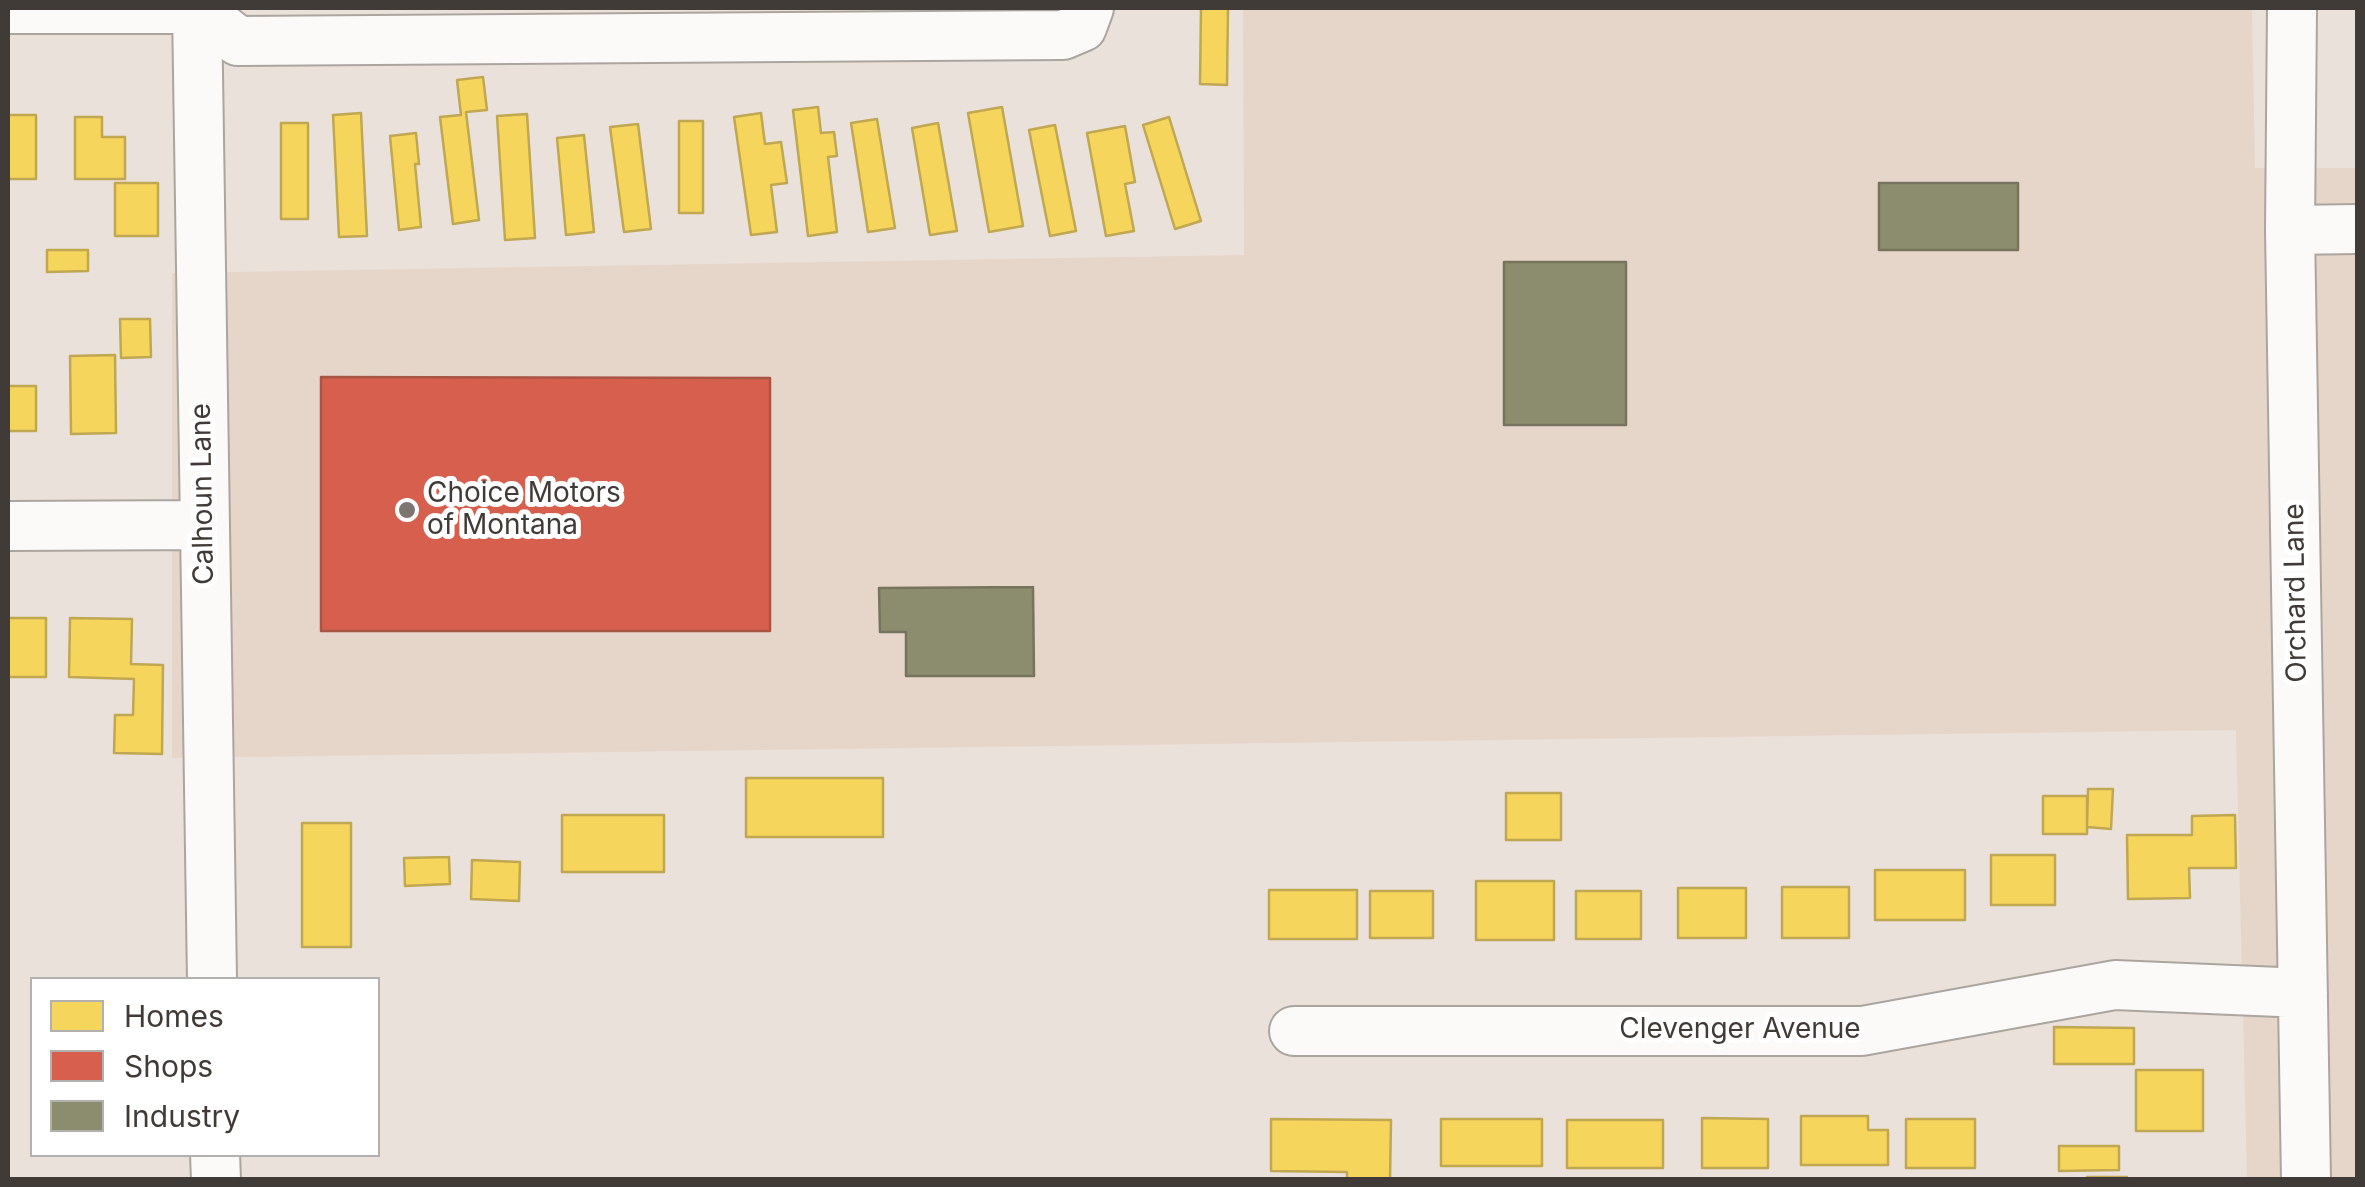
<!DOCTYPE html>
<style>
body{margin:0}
#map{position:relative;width:2365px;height:1187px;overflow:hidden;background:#eae1da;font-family:Inter,sans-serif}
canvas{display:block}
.frame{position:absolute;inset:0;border:10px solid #413b37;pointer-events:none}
.legend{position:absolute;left:30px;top:977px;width:350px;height:180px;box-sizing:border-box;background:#fff;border:2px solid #b3b1af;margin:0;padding:12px 18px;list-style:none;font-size:30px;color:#413b37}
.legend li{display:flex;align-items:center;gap:20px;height:50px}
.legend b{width:50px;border:2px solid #b3b1af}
</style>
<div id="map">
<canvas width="2365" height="1187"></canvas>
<div class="frame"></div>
<ul class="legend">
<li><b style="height:28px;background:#f6d55c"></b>Homes</li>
<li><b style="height:28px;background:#d6604d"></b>Shops</li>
<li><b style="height:28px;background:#8c8c6e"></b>Industry</li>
</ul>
</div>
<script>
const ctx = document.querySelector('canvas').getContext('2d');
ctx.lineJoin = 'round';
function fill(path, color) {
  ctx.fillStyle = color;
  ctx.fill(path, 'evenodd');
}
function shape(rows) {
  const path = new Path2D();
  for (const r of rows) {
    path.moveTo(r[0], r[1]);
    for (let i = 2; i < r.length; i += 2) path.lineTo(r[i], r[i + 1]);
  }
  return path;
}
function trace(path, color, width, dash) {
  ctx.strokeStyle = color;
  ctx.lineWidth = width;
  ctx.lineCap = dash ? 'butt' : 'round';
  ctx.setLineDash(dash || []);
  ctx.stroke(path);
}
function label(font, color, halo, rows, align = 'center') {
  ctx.font = font + ' Inter,sans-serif';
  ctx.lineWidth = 10;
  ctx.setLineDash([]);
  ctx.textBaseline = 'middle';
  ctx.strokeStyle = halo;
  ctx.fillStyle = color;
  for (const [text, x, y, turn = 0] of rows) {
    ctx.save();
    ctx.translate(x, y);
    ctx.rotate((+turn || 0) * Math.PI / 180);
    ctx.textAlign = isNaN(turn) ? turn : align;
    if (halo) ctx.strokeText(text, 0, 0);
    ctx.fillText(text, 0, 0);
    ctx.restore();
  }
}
const built = shape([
 [1243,8,2252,8,2255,168,2357,168,2357,1179,2247,1179,2236,730,172,758,172,273,1244,255]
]);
const homes = shape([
 [1201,8,1228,8,1227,85,1200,84,1201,8],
 [483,77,487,110,466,112,479,220,453,224,440,117,461,115,457,80,483,77],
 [818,107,821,133,834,132,837,156,828,157,837,232,808,236,793,110,818,107],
 [1002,107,1023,226,989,232,968,113,1002,107],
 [361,113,367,236,339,237,333,115,361,113],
 [761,113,765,144,781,142,787,183,771,185,777,232,751,235,734,117,761,113],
 [527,114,535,238,505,240,497,116,527,114],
 [8,115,36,115,36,179,8,179,8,115],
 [75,117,102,117,102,137,125,137,125,179,75,179,75,117],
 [1169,117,1201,221,1175,229,1143,125,1169,117],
 [877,119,895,228,868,232,851,123,877,119],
 [679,121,703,121,703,213,679,213,679,121],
 [281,123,308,123,308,219,281,219,281,123],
 [938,123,957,231,930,235,912,128,938,123],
 [638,124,651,229,624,232,610,127,638,124],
 [1055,125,1076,231,1050,236,1029,130,1055,125],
 [1125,126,1135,182,1125,184,1134,231,1106,236,1087,133,1125,126],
 [416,133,419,164,415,164,421,227,399,230,390,136,416,133],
 [584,135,594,232,566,235,557,138,584,135],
 [115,183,158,183,158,236,115,236,115,183],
 [47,250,88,250,88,271,47,272,47,250],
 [120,319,150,319,151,357,121,358,120,319],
 [115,355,116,433,71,434,70,356,115,355],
 [8,386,36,386,36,431,8,431,8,386],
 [8,618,46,618,46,677,8,677,8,618],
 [70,618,132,619,131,664,163,665,162,754,114,753,115,715,133,715,134,679,69,677,70,618],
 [746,778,883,778,883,837,746,837,746,778],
 [2088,789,2113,789,2111,829,2087,827,2088,789],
 [1506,793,1561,793,1561,840,1506,840,1506,793],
 [2043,796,2087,796,2087,834,2043,834,2043,796],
 [562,815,664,815,664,872,562,872,562,815],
 [2235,815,2236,868,2189,868,2190,898,2128,899,2127,835,2192,835,2192,816,2235,815],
 [302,823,351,823,351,947,302,947,302,823],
 [1991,855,2055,855,2055,905,1991,905,1991,855],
 [449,857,450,884,405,886,404,858,449,857],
 [472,860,520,862,519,901,471,899,472,860],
 [1875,870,1965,870,1965,920,1875,920,1875,870],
 [1476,881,1554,881,1554,940,1476,940,1476,881],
 [1782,887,1849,887,1849,938,1782,938,1782,887],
 [1678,888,1746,888,1746,938,1678,938,1678,888],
 [1269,890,1357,890,1357,939,1269,939,1269,890],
 [1370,891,1433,891,1433,938,1370,938,1370,891],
 [1576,891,1641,891,1641,939,1576,939,1576,891],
 [2054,1027,2134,1028,2134,1064,2054,1064,2054,1027],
 [2136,1070,2203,1070,2203,1131,2136,1131,2136,1070],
 [1801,1116,1868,1116,1868,1130,1888,1130,1888,1165,1801,1165,1801,1116],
 [1702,1118,1768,1119,1768,1168,1702,1168,1702,1118],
 [1271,1119,1391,1120,1390,1180,1347,1180,1347,1172,1271,1171,1271,1119],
 [1441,1119,1542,1119,1542,1166,1441,1166,1441,1119],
 [1906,1119,1975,1119,1975,1168,1906,1168,1906,1119],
 [1567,1120,1663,1120,1663,1168,1567,1168,1567,1120],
 [2059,1146,2119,1146,2119,1170,2059,1171,2059,1146],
 [2087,1177,2127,1177,2127,1180,2087,1180,2087,1177]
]);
const shops = shape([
 [321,377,770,378,770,631,321,631,321,377]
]);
const industry = shape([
 [1879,183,2018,183,2018,250,1879,250,1879,183],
 [1504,262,1626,262,1626,425,1504,425,1504,262],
 [1033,587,1034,676,906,676,906,632,880,632,879,588,1033,587]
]);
const minor = shape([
 [197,8,212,980],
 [2292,8,2290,230,2306,1180],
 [8,9,197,9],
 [197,9,238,41,1063,35,1082,27,1089,8],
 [2290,230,2358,229],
 [8,526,204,525],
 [1294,1031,1862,1031,2115,985,2303,993],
 [215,1154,216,1180]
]);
const markers = [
 [407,510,10,"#7c7570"]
];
const streetNames = [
 ["Calhoun Lane",203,494,-91],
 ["Orchard Lane",2296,593,-91],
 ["Clevenger Avenue",1740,1030]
];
const poiNames = [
 ["Choice Motors",427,494],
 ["of Montana",427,526]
];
fill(built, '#e6d6ca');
fill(homes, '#f6d55c');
trace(homes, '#c0a751', 2.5);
fill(shops, '#d6604d');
trace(shops, '#a95546', 2.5);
fill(industry, '#8c8c6e');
trace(industry, '#76745e', 2.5);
trace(minor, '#aba5a0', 52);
trace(minor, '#fcfaf9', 48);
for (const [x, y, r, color] of markers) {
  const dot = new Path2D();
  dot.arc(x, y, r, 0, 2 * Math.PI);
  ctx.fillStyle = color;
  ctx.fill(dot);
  trace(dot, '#fff', 4);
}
label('28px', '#413b37', '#fff', streetNames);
label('28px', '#413b37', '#fff', poiNames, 'left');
</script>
